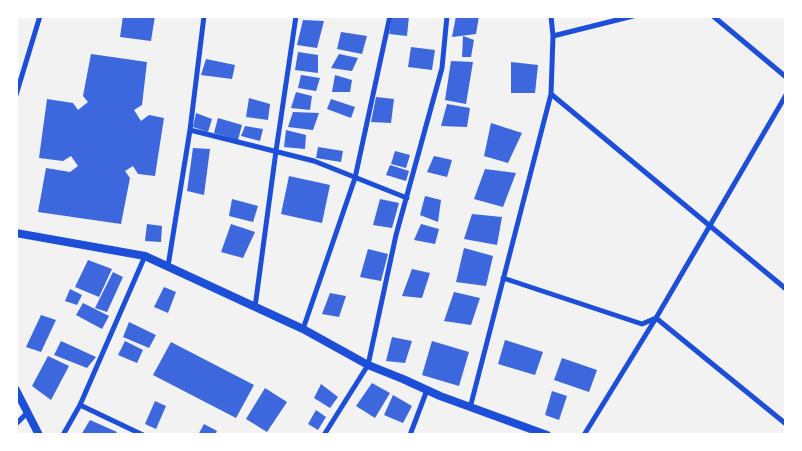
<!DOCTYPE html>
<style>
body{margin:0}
#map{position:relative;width:802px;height:451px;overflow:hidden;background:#f2f2f2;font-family:Lora,serif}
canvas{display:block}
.frame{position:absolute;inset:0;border:18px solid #fff;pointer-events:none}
</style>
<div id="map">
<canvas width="802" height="451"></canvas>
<div class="frame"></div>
</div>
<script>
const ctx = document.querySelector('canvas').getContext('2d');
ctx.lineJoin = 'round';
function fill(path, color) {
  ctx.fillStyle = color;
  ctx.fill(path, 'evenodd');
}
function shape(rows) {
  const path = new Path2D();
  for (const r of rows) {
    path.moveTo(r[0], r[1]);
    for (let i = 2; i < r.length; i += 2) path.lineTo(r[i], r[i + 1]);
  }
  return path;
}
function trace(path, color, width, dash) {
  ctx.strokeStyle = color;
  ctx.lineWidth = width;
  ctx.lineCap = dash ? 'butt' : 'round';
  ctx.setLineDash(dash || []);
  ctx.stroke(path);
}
const building = shape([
 [123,16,155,16,151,41,120,37],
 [392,16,409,16,407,36,389,34],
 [456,16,479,16,476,34,452,37],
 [303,20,324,21,317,48,297,45],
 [341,32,367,36,362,54,337,49],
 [463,36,474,40,471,57,462,57],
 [411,47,435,50,432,70,408,67],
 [298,52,318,55,318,73,295,70],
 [91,54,147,62,142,105,134,110,141,121,149,115,164,118,155,176,138,174,133,166,125,171,130,178,121,224,38,212,46,168,70,172,78,166,71,156,63,161,39,158,47,99,73,103,78,110,88,102,83,96],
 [339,54,358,58,352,71,331,68],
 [206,59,235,65,232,79,201,75],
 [451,61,473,62,466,104,445,100],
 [511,62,538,65,535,93,511,93],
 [301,75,320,78,316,91,298,88],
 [335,75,352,80,350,92,332,92],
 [296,92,312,96,310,110,291,108],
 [376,97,394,99,391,123,371,122],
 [249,98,270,104,268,120,246,117],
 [331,99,355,107,351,118,327,109],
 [447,104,470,108,467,127,441,126],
 [293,112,319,113,313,130,288,127],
 [196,113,212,119,208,132,193,127],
 [218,118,242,125,238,140,214,133],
 [491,123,522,133,508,163,484,156],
 [245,126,263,129,260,141,241,136],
 [286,130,306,135,305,149,284,147],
 [318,147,343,151,341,162,316,158],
 [193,148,210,149,204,195,187,191],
 [395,151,410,155,406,168,391,164],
 [434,156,452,160,447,177,427,172],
 [390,165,409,171,406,181,386,175],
 [485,169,516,173,503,207,474,199],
 [289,176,330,185,322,223,281,214],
 [425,196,441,200,438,222,420,215],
 [232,199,258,206,253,222,229,216],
 [380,199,399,203,392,228,373,225],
 [472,214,502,217,497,245,464,239],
 [147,224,162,226,161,242,145,241],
 [231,224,255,232,243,258,221,252],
 [421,224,439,229,435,244,414,240],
 [464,248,493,256,486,286,456,282],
 [368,249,388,254,381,281,360,277],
 [88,260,112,269,99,297,75,287],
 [412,269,430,273,422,298,402,296],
 [113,272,123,277,107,312,95,308],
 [164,287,176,292,168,313,154,307],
 [70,289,82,295,77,305,65,301],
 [454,292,480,298,471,325,444,321],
 [330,293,346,296,339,317,322,314],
 [83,303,109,316,102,329,76,315],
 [41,315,56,320,41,352,26,347],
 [129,322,156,335,149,348,123,337],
 [392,337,412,341,405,363,386,361],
 [505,340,543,352,535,375,498,364],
 [61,341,96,357,87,368,54,355],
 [125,341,143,350,137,363,118,355],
 [432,341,469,352,459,386,422,375],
 [171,342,254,385,236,418,153,375],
 [48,356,69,366,51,400,32,386],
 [562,358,597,370,589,392,554,380],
 [372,383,390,393,375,418,356,406],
 [321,384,338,397,330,408,314,398],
 [265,388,287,402,267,432,246,419],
 [552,391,567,396,559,420,545,415],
 [393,395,412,406,403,423,384,415],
 [155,401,166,406,156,429,145,424],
 [316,410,326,417,318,430,308,424],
 [90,420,117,432,115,435,81,435],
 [204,424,217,431,215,435,198,435]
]);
const minor = shape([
 [713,16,786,77],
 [553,36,633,16],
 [551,94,786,289],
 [16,95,40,16],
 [190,130,314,161,407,198],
 [168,266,190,130,204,16],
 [503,278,642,324,656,318,786,424],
 [255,307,276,151,296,16],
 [303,329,355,178,390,16],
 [80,405,143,435],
 [470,408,551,94,553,36,551,16],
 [16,424,28,412],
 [63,435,80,405,145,256],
 [324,435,368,365,396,235,442,68,447,16],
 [410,435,427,390],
 [584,435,656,318,786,95]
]);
const tertiary = shape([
 [16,233,145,256,303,329,368,365,403,379,440,396,547,435],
 [16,390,39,435]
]);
fill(building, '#3d67dc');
trace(minor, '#1d4ed8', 5);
trace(tertiary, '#1d4ed8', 8);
</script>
